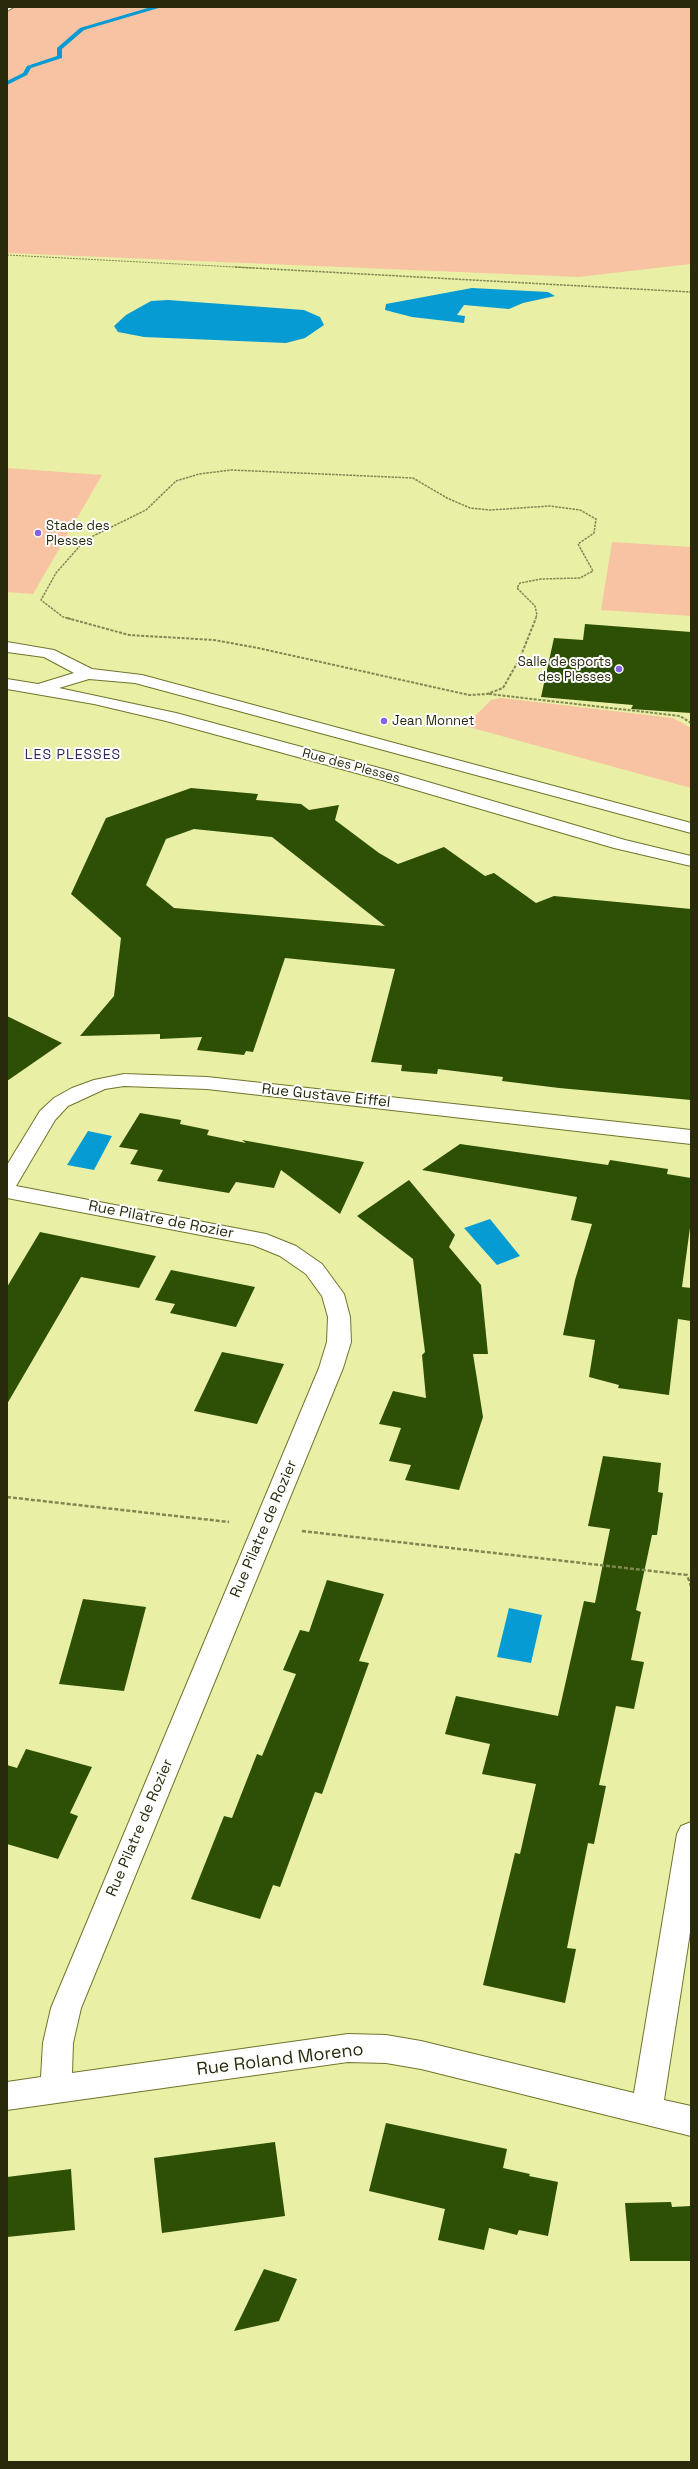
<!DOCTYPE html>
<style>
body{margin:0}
#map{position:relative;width:698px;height:2469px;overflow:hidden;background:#e9f0a5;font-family:"Space Grotesk",sans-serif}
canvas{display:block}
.frame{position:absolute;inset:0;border:8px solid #282a0b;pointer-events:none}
</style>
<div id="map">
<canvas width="698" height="2469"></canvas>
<div class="frame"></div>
</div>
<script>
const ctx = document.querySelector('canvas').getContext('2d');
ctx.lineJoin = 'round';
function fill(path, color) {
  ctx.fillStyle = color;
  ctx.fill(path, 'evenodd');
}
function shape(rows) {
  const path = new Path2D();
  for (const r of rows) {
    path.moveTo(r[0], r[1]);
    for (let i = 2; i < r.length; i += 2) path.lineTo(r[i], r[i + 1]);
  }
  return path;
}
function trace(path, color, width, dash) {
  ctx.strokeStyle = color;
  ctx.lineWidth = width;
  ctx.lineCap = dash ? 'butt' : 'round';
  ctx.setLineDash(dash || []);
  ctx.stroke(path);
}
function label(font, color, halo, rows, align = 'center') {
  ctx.font = font + ' "Space Grotesk",sans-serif';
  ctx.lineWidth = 4;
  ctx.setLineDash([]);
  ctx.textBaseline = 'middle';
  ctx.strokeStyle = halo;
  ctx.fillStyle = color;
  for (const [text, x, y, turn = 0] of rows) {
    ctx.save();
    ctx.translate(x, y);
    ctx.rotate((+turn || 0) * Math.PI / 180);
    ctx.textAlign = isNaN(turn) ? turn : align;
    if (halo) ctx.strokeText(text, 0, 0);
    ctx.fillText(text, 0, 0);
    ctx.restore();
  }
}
const green = shape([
 [7,7,691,7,691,264,578,277,7,253],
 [7,468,102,475,33,594,7,592],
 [612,542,691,547,691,616,601,610],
 [502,698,673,718,691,728,691,788,465,726,491,700]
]);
const water = shape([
 [472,288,548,292,555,296,523,303,509,309,464,305,457,315,465,316,464,323,412,317,385,310,386,304],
 [168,300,304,310,320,317,324,325,305,338,286,343,144,337,118,332,114,326,126,315,151,301],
 [88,1131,112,1136,94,1170,67,1165],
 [490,1219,520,1256,497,1265,464,1228],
 [509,1608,542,1615,531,1663,497,1657]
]);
const stream = shape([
 [151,7,162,7,84,30,62,49,62,58,31,68,27,75,7,85,7,81,23,73,27,66,57,56,57,48,80,28,151,7]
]);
const building = shape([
 [585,624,691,632,691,713,631,709,633,705,541,697,554,638,583,640],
 [191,788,258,794,256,800,301,804,309,810,339,805,335,820,379,853,398,864,444,847,485,876,494,873,536,903,554,896,691,909,691,1100,559,1088,502,1081,503,1077,438,1069,437,1074,401,1071,402,1065,371,1062,395,969,285,958,253,1052,246,1051,244,1055,197,1050,202,1037,160,1039,160,1034,80,1036,114,996,121,938,71,894,106,818],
 [194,829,272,837,385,926,174,908,146,885,166,839],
 [7,1016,62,1043,7,1081],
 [140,1113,181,1120,180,1124,209,1130,207,1135,246,1143,242,1140,364,1162,340,1214,281,1170,274,1188,236,1182,229,1193,157,1181,163,1170,130,1164,138,1150,119,1147],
 [460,1144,608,1165,610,1160,668,1169,667,1174,691,1178,691,1220,682,1287,691,1288,691,1321,678,1319,669,1395,618,1388,619,1385,589,1377,595,1340,563,1335,575,1280,592,1224,571,1220,577,1197,422,1170],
 [409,1180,455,1235,449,1247,481,1285,488,1354,473,1354,483,1417,459,1490,405,1480,411,1465,389,1461,401,1428,379,1424,393,1391,426,1398,422,1355,425,1352,413,1259,357,1216],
 [40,1232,156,1256,139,1288,81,1277,7,1404,7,1287],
 [171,1270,255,1287,236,1327,170,1313,175,1304,155,1300],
 [222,1352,284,1364,257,1424,194,1411],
 [603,1456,661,1463,658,1492,663,1493,657,1535,652,1535,636,1610,641,1612,631,1660,644,1662,634,1709,616,1706,599,1785,606,1786,594,1844,588,1843,567,1948,576,1949,565,2003,483,1985,515,1853,520,1854,536,1784,482,1774,490,1744,445,1734,456,1696,558,1716,584,1601,595,1603,610,1529,588,1526],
 [327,1580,384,1594,359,1661,369,1663,322,1794,315,1792,280,1887,273,1885,260,1919,191,1899,224,1816,232,1818,257,1754,262,1756,296,1674,283,1670,300,1630,309,1632],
 [83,1599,146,1607,124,1691,59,1684],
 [26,1749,92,1767,70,1813,78,1816,58,1859,7,1844,7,1765,17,1768],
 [386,2123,507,2149,503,2168,530,2174,529,2176,558,2182,548,2236,519,2230,517,2235,489,2228,484,2250,438,2240,445,2209,369,2191],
 [275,2142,285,2216,162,2233,154,2158],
 [71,2169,75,2230,7,2237,7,2177],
 [671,2202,672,2207,691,2206,691,2261,630,2261,625,2203],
 [264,2269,297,2279,279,2321,234,2331]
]);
const pathFar3 = shape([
 [7,255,254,268]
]);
const pathFar2 = shape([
 [235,267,691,292],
 [71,619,63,617,41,600,56,573,85,540,146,510,176,481,199,474,231,470,413,478,447,498,470,508,490,510,550,506,580,510,596,519,594,533,578,544,593,571,580,578,541,579,520,583,517,588,535,606,537,615,535,619]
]);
const pathFar1 = shape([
 [67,618,129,635,214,640,258,648,469,695,487,694,503,688,520,658,536,618],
 [489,694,680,716,691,723]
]);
const path = shape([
 [7,1497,229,1522],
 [302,1531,687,1575,691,1586]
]);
const minor = shape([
 [7,7,14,7,7,11,7,7],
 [7,642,54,650,92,669,142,675,691,823,691,833,135,683,89,679,59,688,176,713,394,772,625,840,691,856,691,866,614,848,382,780,166,721,94,704,7,689,7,679,38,684,74,673,44,657,7,652,7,642],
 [124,1074,207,1077,691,1130,691,1144,207,1089,124,1086,105,1089,68,1106,55,1120,16,1186,266,1234,296,1246,322,1264,344,1294,350,1317,351,1342,343,1368,81,2008,73,2043,72,2073,348,2034,386,2035,421,2041,634,2093,677,1834,681,1826,691,1822,691,1926,664,2100,691,2106,691,2136,421,2069,386,2063,348,2062,7,2110,7,2082,41,2077,43,2043,51,2008,319,1368,327,1342,328,1317,322,1296,306,1274,280,1256,253,1245,7,1198,7,1165,40,1111,54,1098,72,1088,94,1080,124,1074]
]);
const markers = [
 [38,533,4,"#8563de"],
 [619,669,4,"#8563de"],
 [384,721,4,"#8563de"]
];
const farPoinames = [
 ["Stade des",46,526],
 ["Plesses",46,541],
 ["Salle de sports",611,662,"right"],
 ["des Plesses",611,677,"right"],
 ["Jean Monnet",392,721]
];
const farStreetnames = [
 ["Rue des Plesses",351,766,15]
];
const farQuarternames = [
 ["LES PLESSES",73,755]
];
const streetNames = [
 ["Rue Gustave Eiffel",326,1096,6],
 ["Rue Pilatre de Rozier",161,1220,11],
 ["Rue Pilatre de Rozier",264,1529,-67],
 ["Rue Pilatre de Rozier",140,1828,-67]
];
const nearStreetnames = [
 ["Rue Roland Moreno",280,2060,-7]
];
fill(green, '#f7c3a3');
fill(water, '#069bd2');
fill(stream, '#069bd2');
fill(building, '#2d5004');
trace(minor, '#71752c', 2);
trace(pathFar3, '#828653', 1, [2, 1]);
trace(pathFar2, '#828653', 1.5, [2.5, 1]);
trace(pathFar1, '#828653', 2, [3, 1.5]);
trace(path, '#828653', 2.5, [4, 2]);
fill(minor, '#fff');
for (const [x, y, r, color] of markers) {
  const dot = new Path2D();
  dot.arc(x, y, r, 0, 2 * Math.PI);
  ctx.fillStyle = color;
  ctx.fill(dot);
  trace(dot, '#fff', 1.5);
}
label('13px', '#282a0b', '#fff', farPoinames, 'left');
label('13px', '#282a0b', '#fff', farStreetnames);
ctx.letterSpacing = '1px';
label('14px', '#362660', '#fff', farQuarternames);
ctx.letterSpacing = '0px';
label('15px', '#282a0b', '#fff', streetNames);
label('18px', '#282a0b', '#fff', nearStreetnames);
</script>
